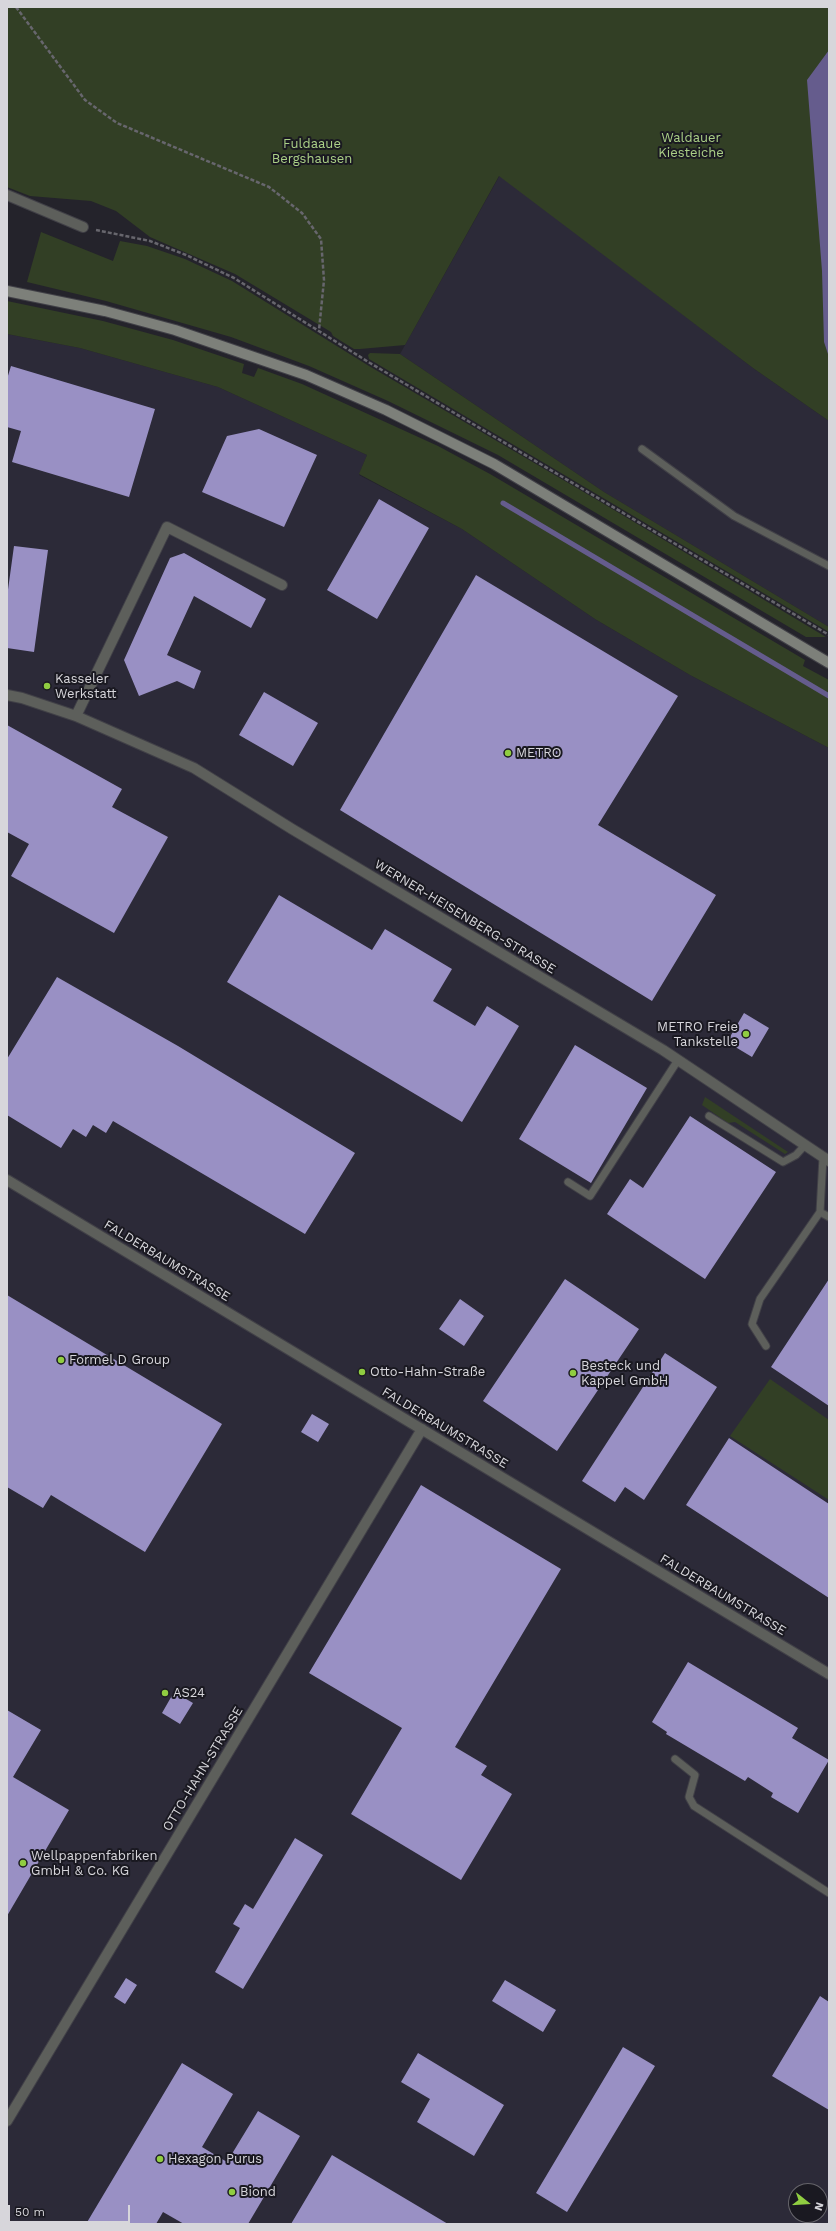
<!DOCTYPE html>
<meta charset="utf-8">
<style>
body{margin:0}
#map{position:relative;width:836px;height:2231px;overflow:hidden;background:#24232b;font-family:"Work Sans",sans-serif}
canvas{display:block}
.frame{position:absolute;inset:0;border:8px solid #d7d6db;pointer-events:none}
.north{position:absolute;left:788px;top:2183px;width:40px;height:40px;box-sizing:border-box;background:#1a1921;border:1px solid #66656b;border-radius:50%;rotate:107deg;font-size:11px;font-weight:700;line-height:16px;text-align:center;color:#d7d6db}
.north::after{content:'';display:block;margin:auto;width:14px;height:18px;background:#90cd41;clip-path:polygon(50% 0,100% 100%,50% 72%,0 100%)}
.scale{position:absolute;left:8px;top:2205px;width:122px;height:18px;box-sizing:border-box;border:2px solid #d7d6db;border-top:0;padding-left:5px;font-size:12px;line-height:14px;white-space:nowrap;color:#d7d6db;-webkit-text-stroke:3px #1a1921;paint-order:stroke}
</style>
<div id="map">
<canvas width="836" height="2231"></canvas>
<div class="frame"></div>
<div class="north">N</div>
<div class="scale">50 m</div>
</div>
<script>
const ctx = document.querySelector('canvas').getContext('2d');
ctx.lineJoin = 'round';
function fill(path, color) {
  ctx.fillStyle = color;
  ctx.fill(path, 'evenodd');
}
function shape(rows) {
  const path = new Path2D();
  for (const r of rows) {
    path.moveTo(r[0], r[1]);
    for (let i = 2; i < r.length; i += 2) path.lineTo(r[i], r[i + 1]);
  }
  return path;
}
function trace(path, color, width, dash) {
  ctx.strokeStyle = color;
  ctx.lineWidth = width;
  ctx.lineCap = dash ? 'butt' : 'round';
  ctx.setLineDash(dash || []);
  ctx.stroke(path);
}
function label(font, color, halo, rows, align = 'center') {
  ctx.font = font + ' "Work Sans",sans-serif';
  ctx.lineWidth = 4;
  ctx.setLineDash([]);
  ctx.textBaseline = 'middle';
  ctx.strokeStyle = halo;
  ctx.fillStyle = color;
  for (const [text, x, y, turn = 0] of rows) {
    ctx.save();
    ctx.translate(x, y);
    ctx.rotate((+turn || 0) * Math.PI / 180);
    ctx.textAlign = isNaN(turn) ? turn : align;
    if (halo) ctx.strokeText(text, 0, 0);
    ctx.fillText(text, 0, 0);
    ctx.restore();
  }
}
const built = shape([
 [500,175,753,368,829,421,829,627,604,492,400,354],
 [7,334,80,348,218,387,367,455,359,475,462,529,595,619,690,675,829,748,829,2224,7,2224],
 [796,2191,820,2191,820,2215,796,2215]
]);
const green = shape([
 [7,7,829,7,829,421,753,368,499,176,405,345,360,349,354,349,333,336,331,332,235,274,150,237,116,211,91,201,30,196,7,187],
 [41,232,113,261,120,241,147,246,185,259,232,281,369,366,599,501,826,637,806,637,498,455,388,401,309,366,231,337,106,301,27,282],
 [7,301,103,321,173,340,244,364,242,373,254,377,258,368,302,384,438,446,490,474,805,660,803,666,829,680,829,748,690,675,595,619,462,529,359,474,367,455,218,387,80,348,7,334],
 [370,353,400,354,604,492,829,627,829,632,369,359,368,355],
 [705,1097,788,1152,785,1154,735,1122,728,1123,702,1105],
 [770,1379,829,1420,829,1500,730,1436]
]);
const water = shape([
 [829,50,829,357,824,342,822,271,807,80]
]);
const stream = shape([
 [503,503,829,696]
]);
const building = shape([
 [11,366,155,409,129,497,12,462,21,431,7,427,7,379],
 [259,429,317,455,284,527,202,492,227,436],
 [379,499,429,528,377,619,327,590],
 [14,546,48,550,34,652,7,648,7,597],
 [184,553,266,599,251,628,194,596,167,655,201,671,194,689,177,681,139,696,124,660,170,558],
 [476,575,678,696,598,825,716,895,652,1001,340,810],
 [264,692,318,723,293,766,239,735],
 [7,725,122,789,112,807,168,837,114,933,11,876,29,844,7,832],
 [279,895,372,950,385,929,452,969,433,1001,475,1026,487,1006,519,1026,462,1122,227,982],
 [57,977,178,1046,355,1153,305,1234,113,1121,106,1133,93,1125,86,1137,73,1129,61,1148,7,1115,7,1059],
 [744,1013,769,1028,752,1057,727,1042],
 [575,1045,647,1088,591,1183,519,1139],
 [690,1116,776,1172,705,1279,607,1214,630,1179,643,1188],
 [565,1279,639,1329,557,1451,483,1401],
 [829,1279,829,1406,771,1367],
 [7,1295,222,1424,145,1552,51,1495,43,1508,7,1487],
 [460,1299,484,1316,464,1346,439,1329],
 [665,1353,717,1387,644,1500,625,1487,615,1502,582,1481],
 [312,1414,329,1424,318,1442,301,1432],
 [729,1438,829,1504,829,1598,686,1505],
 [421,1485,561,1569,455,1747,487,1766,481,1775,512,1794,461,1880,351,1814,402,1728,309,1673],
 [688,1662,798,1728,792,1738,829,1760,798,1813,771,1797,773,1793,748,1777,745,1781,666,1734,667,1732,652,1722],
 [174,1692,193,1703,180,1724,162,1713],
 [7,1710,41,1730,13,1777,69,1810,7,1916],
 [295,1838,323,1855,243,1989,215,1972,240,1928,233,1924,245,1904,253,1909],
 [126,1978,137,1985,125,2004,114,1997],
 [505,1980,556,2010,543,2032,492,2001],
 [820,1996,829,2002,829,2110,772,2076],
 [623,2047,655,2066,567,2212,536,2193],
 [418,2053,504,2105,474,2156,417,2122,430,2099,401,2082],
 [182,2063,233,2094,202,2147,227,2162,258,2111,300,2136,248,2224,184,2224,163,2212,156,2224,86,2224],
 [332,2155,448,2224,291,2224]
]);
const path = shape([
 [16,7,85,100,117,123,269,187,302,213,321,239,324,280,319,330],
 [96,230,150,241,186,255,234,278,370,363,829,635]
]);
const service = shape([
 [642,449,734,516,829,566],
 [709,1116,783,1162,796,1155,805,1145],
 [568,1182,590,1196,678,1060],
 [820,1212,829,1217],
 [766,1346,752,1324,760,1299,820,1212,823,1157],
 [675,1759,695,1775,689,1797,694,1806,829,1893]
]);
const minor = shape([
 [7,195,83,227],
 [7,695,22,698,76,716,194,768,292,829,663,1050,829,1161],
 [76,716,167,527,282,585],
 [7,1180,829,1674],
 [7,2121,422,1429]
]);
const secondary = shape([
 [7,291,105,311,175,330,306,375,386,410,494,464,829,663]
]);
const markers = [
 [47,686,4,"#90cd41"],
 [508,753,4,"#90cd41"],
 [746,1034,4,"#90cd41"],
 [61,1360,4,"#90cd41"],
 [362,1372,4,"#90cd41"],
 [573,1373,4,"#90cd41"],
 [165,1693,4,"#90cd41"],
 [23,1863,4,"#90cd41"],
 [160,2159,4,"#90cd41"],
 [232,2192,4,"#90cd41"]
];
const parkNames = [
 ["Waldauer",691,138],
 ["Kiesteiche",691,153],
 ["Fuldaaue",312,144],
 ["Bergshausen",312,159]
];
const poiNames = [
 ["Kasseler",55,679],
 ["Werkstatt",55,694],
 ["METRO",516,753],
 ["METRO Freie",738,1027,"right"],
 ["Tankstelle",738,1042,"right"],
 ["Formel D Group",69,1360],
 ["Besteck und",581,1366],
 ["Kappel GmbH",581,1381],
 ["Otto-Hahn-Straße",370,1372],
 ["AS24",173,1693],
 ["Wellpappenfabriken",31,1856],
 ["GmbH & Co. KG",31,1871],
 ["Hexagon Purus",168,2159],
 ["Biond",240,2192]
];
const streetNames = [
 ["WERNER-HEISENBERG-STRASSE",465,917,31],
 ["FALDERBAUMSTRASSE",167,1261,31],
 ["FALDERBAUMSTRASSE",445,1428,31],
 ["FALDERBAUMSTRASSE",723,1595,31],
 ["OTTO-HAHN-STRASSE",203,1769,-59]
];
fill(built, '#2c2a38');
fill(green, '#323f25');
fill(water, '#655c8d');
trace(stream, '#655c8d', 5);
fill(building, '#9990c4');
trace(service, '#414047', 9);
trace(minor, '#414047', 12);
trace(secondary, '#414047', 12);
trace(path, '#67666d', 2.5, [4, 2]);
trace(service, '#5d5f5b', 7);
trace(minor, '#5d5f5b', 10);
trace(secondary, '#7d807a', 10);
for (const [x, y, r, color] of markers) {
  const dot = new Path2D();
  dot.arc(x, y, r, 0, 2 * Math.PI);
  ctx.fillStyle = color;
  ctx.fill(dot);
  trace(dot, '#1a1921', 1.5);
}
label('13px', '#abd087', '#1a1921', parkNames);
label('13px', '#d7d6db', '#1a1921', poiNames, 'left');
label('13px', '#d7d6db', '#1a1921', streetNames);
</script>
